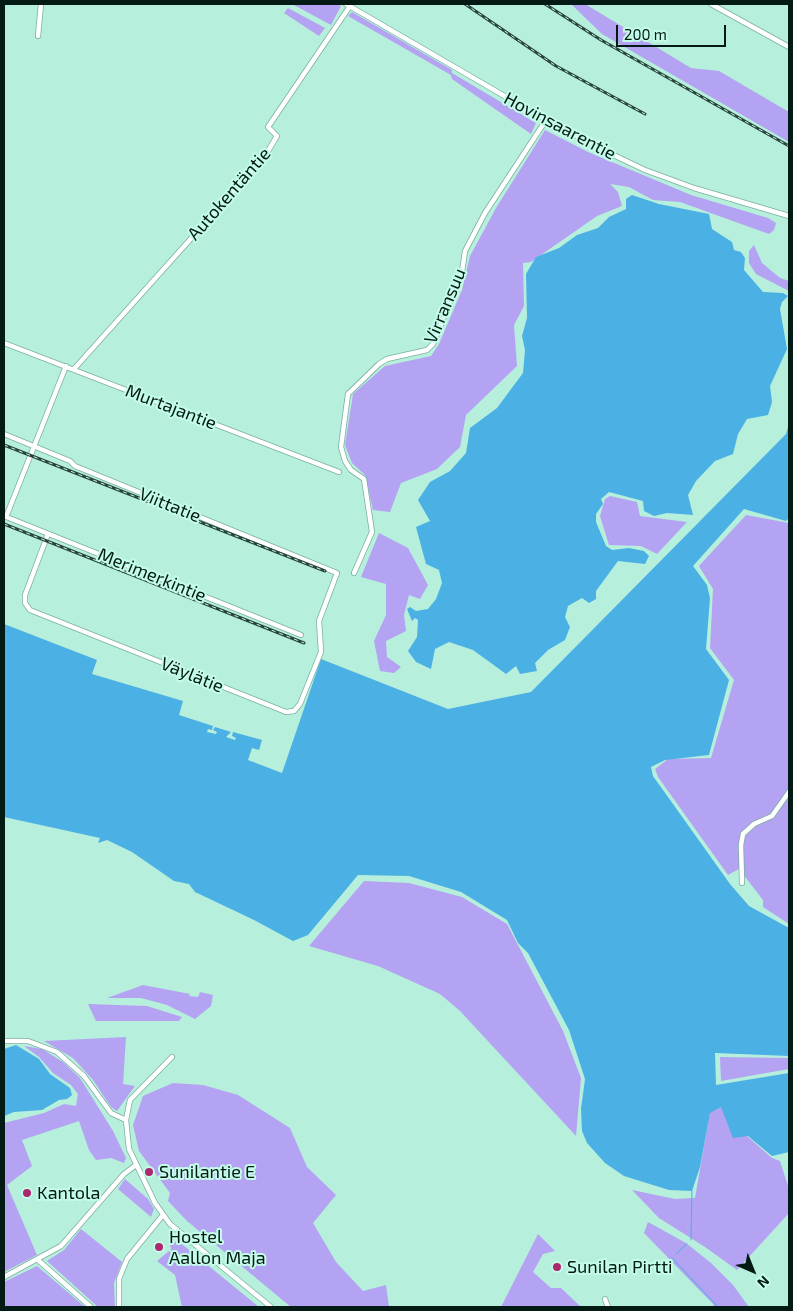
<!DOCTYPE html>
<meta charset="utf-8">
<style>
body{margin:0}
#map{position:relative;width:793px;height:1311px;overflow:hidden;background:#b7efdd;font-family:"Exo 2",sans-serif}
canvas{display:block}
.frame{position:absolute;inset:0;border:5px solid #041a14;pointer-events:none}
.north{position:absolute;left:728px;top:1246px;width:50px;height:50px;-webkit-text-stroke:4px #c4fcea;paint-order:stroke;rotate:136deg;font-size:14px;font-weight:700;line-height:20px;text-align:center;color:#041a14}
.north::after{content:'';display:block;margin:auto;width:18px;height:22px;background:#041a14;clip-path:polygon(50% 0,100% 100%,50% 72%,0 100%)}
.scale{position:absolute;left:616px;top:25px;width:110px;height:22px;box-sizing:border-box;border:2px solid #041a14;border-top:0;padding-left:6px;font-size:15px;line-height:18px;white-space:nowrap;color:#041a14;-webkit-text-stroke:4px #c4fcea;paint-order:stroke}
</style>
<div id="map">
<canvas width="793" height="1311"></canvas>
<div class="frame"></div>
<div class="north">N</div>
<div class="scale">200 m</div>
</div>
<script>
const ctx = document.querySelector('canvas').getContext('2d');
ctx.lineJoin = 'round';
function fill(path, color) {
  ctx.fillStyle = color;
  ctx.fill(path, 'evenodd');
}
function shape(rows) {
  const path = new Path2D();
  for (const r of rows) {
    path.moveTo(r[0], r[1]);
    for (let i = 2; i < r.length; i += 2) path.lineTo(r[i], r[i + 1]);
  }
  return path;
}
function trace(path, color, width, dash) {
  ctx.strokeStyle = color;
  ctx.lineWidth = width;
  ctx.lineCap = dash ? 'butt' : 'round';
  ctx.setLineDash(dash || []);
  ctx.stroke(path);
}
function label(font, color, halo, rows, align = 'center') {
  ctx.font = font + ' "Exo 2",sans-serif';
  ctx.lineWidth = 4;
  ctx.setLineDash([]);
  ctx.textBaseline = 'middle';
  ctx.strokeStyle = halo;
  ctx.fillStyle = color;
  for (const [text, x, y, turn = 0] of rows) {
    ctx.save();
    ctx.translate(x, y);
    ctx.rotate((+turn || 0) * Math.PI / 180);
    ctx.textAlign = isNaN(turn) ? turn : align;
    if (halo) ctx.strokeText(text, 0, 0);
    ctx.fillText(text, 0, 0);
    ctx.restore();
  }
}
const green = shape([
 [292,4,336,4,341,6,331,25],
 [571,4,585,4,691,68,719,71,789,112,789,142,602,34],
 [288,8,325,28,319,36,284,13],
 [352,12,452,70,452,73,536,123,531,134,452,79,451,75,348,16],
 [545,130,588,152,691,195,768,218,776,223,774,230,769,234,680,202,653,200,629,187,610,184,618,192,622,206,597,216,531,262,523,263,524,306,514,325,517,366,466,415,460,447,437,469,401,483,390,512,373,510,365,475,352,463,345,445,353,394,385,366,431,356,439,344,462,290,470,256,496,208],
 [754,245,762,263,780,278,789,281,789,291,756,274,749,263,749,251],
 [610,496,637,502,640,516,687,522,657,554,641,546,609,545,600,516,605,499],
 [746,515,789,523,789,924,763,907,763,900,739,869,728,875,658,777,655,769,668,759,711,758,734,680,710,648,713,589,699,566],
 [379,533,408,548,428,585,420,599,409,595,404,615,406,631,386,641,387,657,401,667,394,673,380,671,374,641,386,615,386,584,361,577],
 [364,881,409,883,462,897,507,924,563,1031,581,1078,576,1136,460,1011,440,994,378,966,309,946],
 [143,985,190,994,189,996,198,997,200,992,213,995,211,1006,195,1019,167,1005,141,998,107,998],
 [88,1004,147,1006,182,1017,179,1021,96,1021],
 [126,1037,123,1084,135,1086,117,1111,111,1107,93,1080,73,1058,44,1041],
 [24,1046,42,1049,63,1062,80,1078,113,1131,126,1158,124,1163,111,1158,96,1160,89,1150,79,1121,22,1140,32,1166,7,1185,37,1255,4,1272,4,1123,44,1113,64,1104,76,1106,78,1094,71,1085,53,1073,39,1057],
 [720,1057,789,1058,789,1069,721,1081],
 [173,1083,203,1085,238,1095,290,1128,307,1167,336,1195,313,1223,336,1262,363,1291,386,1285,389,1307,291,1307,187,1221,168,1201,170,1193,139,1151,133,1125,143,1096],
 [721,1107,747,1136,772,1158,780,1161,789,1189,789,1213,737,1270,705,1247,659,1218,632,1190,675,1199,695,1198,710,1112],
 [125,1179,148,1199,154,1209,151,1217,118,1189],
 [648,1222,686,1243,711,1263,733,1285,749,1307,712,1307,714,1305,644,1233],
 [81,1229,122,1262,114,1283,115,1307,98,1307,47,1261,64,1250],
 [538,1234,555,1251,543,1254,533,1272,551,1288,561,1288,581,1307,501,1307],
 [178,1241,259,1307,182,1307,175,1275,157,1261,169,1251,172,1254,170,1244],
 [37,1266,84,1306,85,1307,4,1307,4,1282]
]);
const water = shape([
 [632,195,659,204,709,214,712,229,732,242,734,250,741,252,745,258,744,270,763,292,783,293,788,296,782,302,780,309,787,349,770,386,772,402,768,415,747,419,738,434,733,454,715,461,696,481,688,495,693,515,667,513,654,516,644,511,643,501,609,492,601,499,603,504,596,514,596,522,606,546,612,550,629,548,644,551,649,556,645,564,618,561,596,591,596,599,589,603,582,598,568,606,565,617,570,627,565,640,548,650,535,663,537,671,520,674,516,666,506,674,473,650,449,642,435,649,431,669,416,662,408,651,417,637,418,620,415,618,412,621,407,609,410,607,416,611,428,609,436,599,442,583,439,570,426,564,416,527,430,521,418,500,430,482,450,471,466,453,470,428,497,408,523,373,525,350,522,336,527,318,526,274,536,257,559,248,577,235,598,228,609,217,626,209,626,199],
 [789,424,789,518,786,521,744,509,693,566,707,585,710,598,706,649,729,680,709,755,665,760,651,767,653,776,730,884,749,906,789,928,789,1056,715,1053,716,1085,789,1073,789,1152,772,1156,748,1136,733,1138,721,1107,710,1113,700,1167,692,1191,669,1190,624,1176,605,1163,587,1143,582,1131,581,1109,585,1079,569,1030,528,953,518,943,507,920,461,892,409,876,358,875,308,935,293,941,254,920,195,892,189,884,174,881,132,852,107,840,98,843,100,838,4,817,4,624,97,660,92,674,183,701,179,715,213,726,212,730,208,729,207,732,216,734,217,732,213,730,215,727,231,732,226,737,235,740,236,738,232,736,233,732,262,740,259,750,252,748,248,760,282,773,321,659,448,709,531,692,786,434],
 [16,1045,39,1059,50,1074,70,1088,72,1095,67,1099,59,1100,42,1110,14,1112,4,1116,4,1049]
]);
const stream = shape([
 [691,1240,692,1191],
 [676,1254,687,1244],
 [672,1258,718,1307]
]);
const minor = shape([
 [346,4,532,112,605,151,645,170,694,188,789,216],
 [711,4,789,47],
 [38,36,41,4],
 [4,343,339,472],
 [74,369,265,156,277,136,268,127,350,6],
 [4,434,70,461,75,466,337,573,319,621,321,652,300,704,294,711,286,712,30,610,25,603,25,595,48,534],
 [4,516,301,635],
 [6,517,66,366],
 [354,573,372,532,364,479,351,470,345,461,341,447,348,394,379,364,387,359,427,350,433,344,462,272,465,251,485,213,546,120],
 [742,883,741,845,743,834,754,824,772,816,789,792],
 [4,1041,28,1041,57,1052,84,1076,111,1113,126,1120],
 [172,1057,130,1100,126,1120,129,1149,155,1203,170,1224,271,1307],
 [38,1260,91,1307],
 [4,1277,61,1246,124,1174,136,1165],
 [605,1299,608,1307],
 [119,1307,119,1279,127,1259,163,1215]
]);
const rail = shape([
 [465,4,556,66,645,114],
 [545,4,601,40,789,146],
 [4,445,325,571],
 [4,524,304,643]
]);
const markers = [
 [149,1172,5,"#ad276e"],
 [27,1193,5,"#ad276e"],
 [159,1247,5,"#ad276e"],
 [557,1267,5,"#ad276e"]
];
const streetNames = [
 ["Hovinsaarentie",560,126,28],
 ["Autokentäntie",229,194,-49],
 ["Virransuu",445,306,-67],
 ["Murtajantie",171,407,21],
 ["Viittatie",170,505,22],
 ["Merimerkintie",152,575,22],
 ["Väylätie",192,675,22]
];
const poiNames = [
 ["Sunilantie E",159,1172],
 ["Kantola",37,1193],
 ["Hostel",169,1237],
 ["Aallon Maja",169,1258],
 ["Sunilan Pirtti",567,1267]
];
fill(green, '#b4a2f2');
fill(water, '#4bb0e3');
trace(stream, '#4bb0e3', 1);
trace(minor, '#79af9e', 6);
trace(minor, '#fff', 4.5);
trace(rail, '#28443c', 3);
trace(rail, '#c4fcea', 1, [4]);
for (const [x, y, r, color] of markers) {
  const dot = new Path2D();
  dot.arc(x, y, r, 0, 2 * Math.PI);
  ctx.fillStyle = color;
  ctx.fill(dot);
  trace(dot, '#c4fcea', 2);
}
label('18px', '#041a14', '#c4fcea', streetNames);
label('18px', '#041a14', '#c4fcea', poiNames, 'left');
</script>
